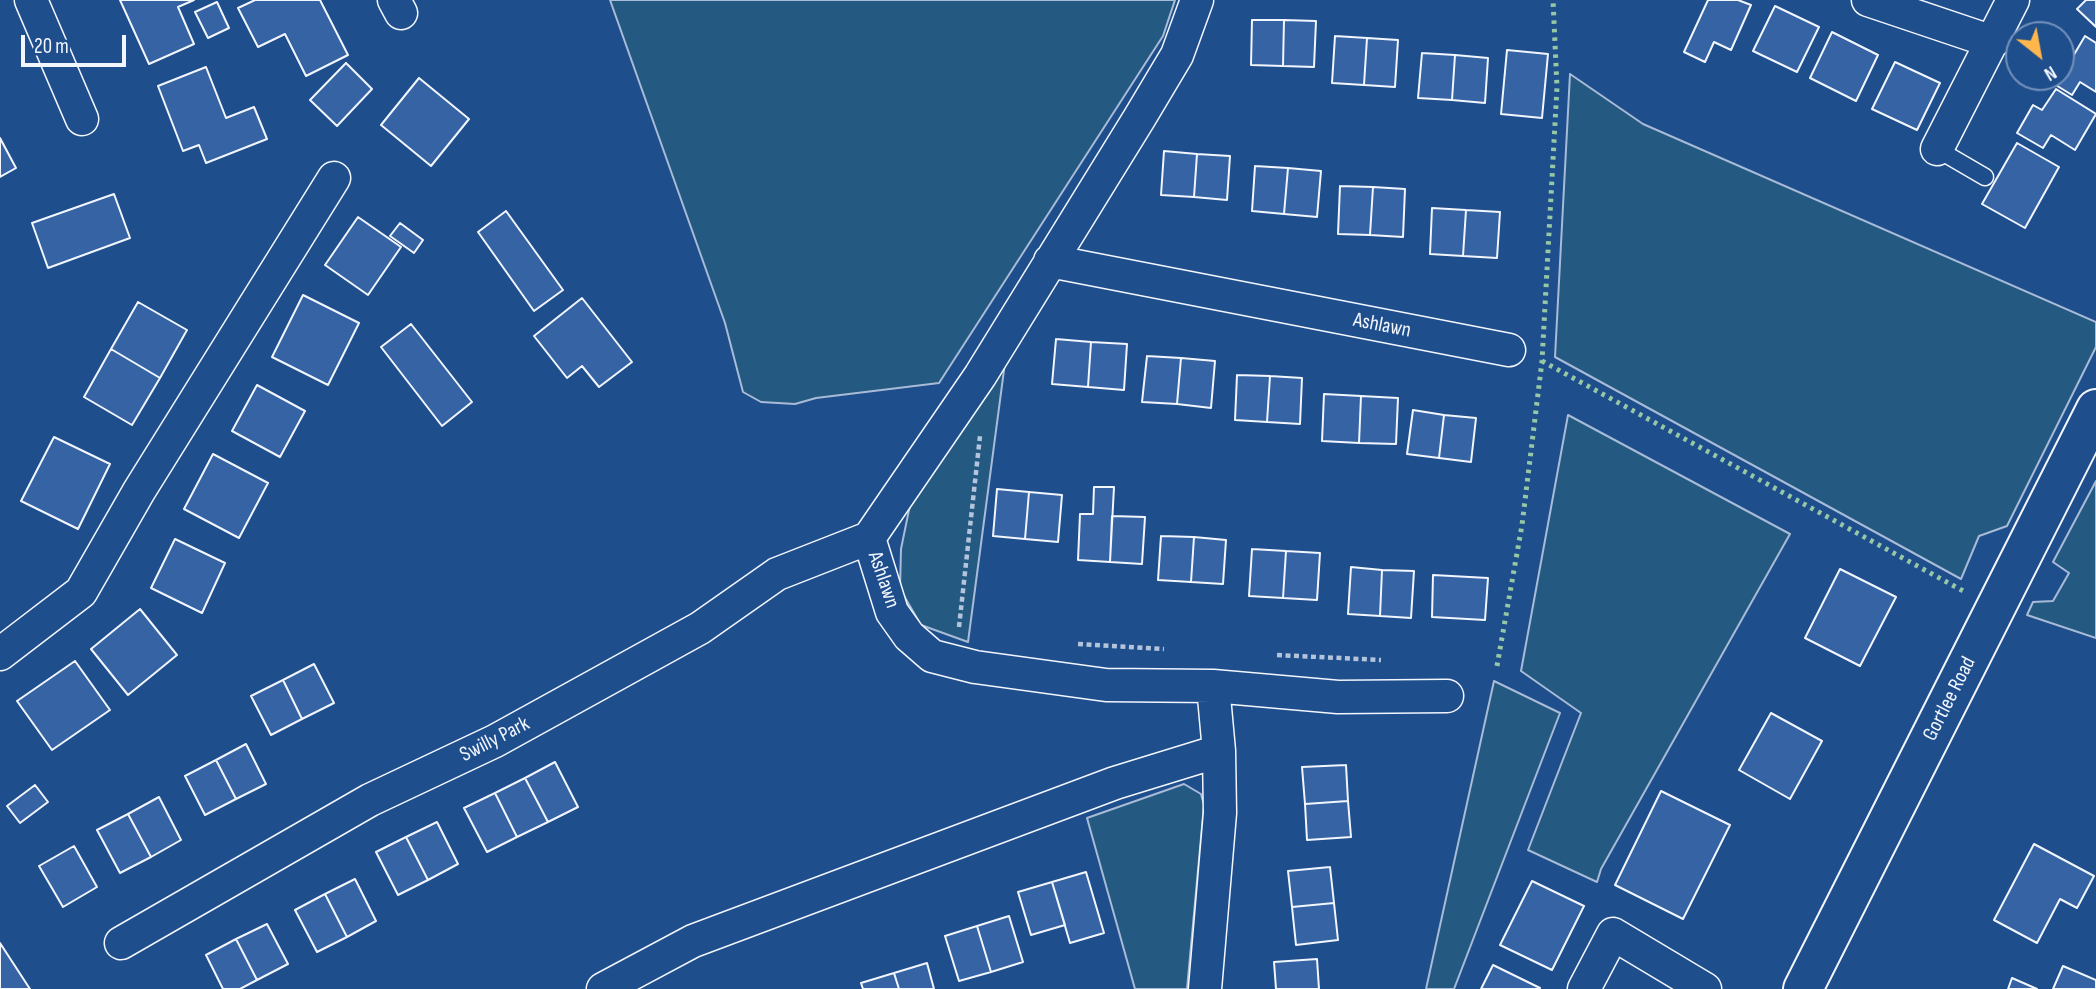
<!DOCTYPE html>
<style>
body{margin:0}
#map{position:relative;width:2096px;height:989px;overflow:hidden;background:#1f4e8c;font-family:"Sofia Sans Condensed",sans-serif}
canvas{display:block}
.north{position:absolute;left:2005px;top:21px;width:70px;height:70px;box-sizing:border-box;background:#1f4e8c;border:2px solid #7391ba;border-radius:50%;rotate:149deg;font-size:19px;font-weight:700;line-height:28px;text-align:center;color:#f2f6ff}
.north::after{content:'';display:block;margin:auto;width:24px;height:32px;background:#ffb74d;clip-path:polygon(50% 0,100% 100%,50% 72%,0 100%)}
.scale{position:absolute;left:21px;top:35px;width:105px;height:32px;box-sizing:border-box;border:4px solid #f2f6ff;border-top:0;padding-left:9px;font-size:21px;line-height:24px;white-space:nowrap;color:#f2f6ff;-webkit-text-stroke:5px #1f4e8c;paint-order:stroke}
</style>
<div id="map">
<canvas width="2096" height="989"></canvas>
<div class="north">N</div>
<div class="scale">20 m</div>
</div>
<script>
const ctx = document.querySelector('canvas').getContext('2d');
ctx.lineJoin = 'round';
function fill(path, color) {
  ctx.fillStyle = color;
  ctx.fill(path, 'evenodd');
}
function shape(rows) {
  const path = new Path2D();
  for (const r of rows) {
    path.moveTo(r[0], r[1]);
    for (let i = 2; i < r.length; i += 2) path.lineTo(r[i], r[i + 1]);
  }
  return path;
}
function trace(path, color, width, dash) {
  ctx.strokeStyle = color;
  ctx.lineWidth = width;
  ctx.lineCap = dash ? 'butt' : 'round';
  ctx.setLineDash(dash || []);
  ctx.stroke(path);
}
function label(font, color, halo, rows, align = 'center') {
  ctx.font = font + ' "Sofia Sans Condensed",sans-serif';
  ctx.lineWidth = 5;
  ctx.setLineDash([]);
  ctx.textBaseline = 'middle';
  ctx.strokeStyle = halo;
  ctx.fillStyle = color;
  for (const [text, x, y, turn = 0] of rows) {
    ctx.save();
    ctx.translate(x, y);
    ctx.rotate((+turn || 0) * Math.PI / 180);
    ctx.textAlign = isNaN(turn) ? turn : align;
    if (halo) ctx.strokeText(text, 0, 0);
    ctx.fillText(text, 0, 0);
    ctx.restore();
  }
}
const green = shape([
 [610,0,1175,0,1163,36,939,383,816,398,795,404,761,402,743,392,725,323,610,0],
 [1570,74,1643,124,2096,322,2096,347,2007,526,1979,536,1961,579,1555,357,1570,74],
 [1006,355,968,642,921,625,900,589,901,549,910,505,1006,355],
 [1568,415,1790,534,1601,869,1597,882,1528,850,1581,713,1521,671,1568,415],
 [2096,481,2096,638,2027,615,2033,602,2053,601,2069,573,2053,562,2096,481],
 [1494,681,1560,713,1454,989,1426,989,1494,681],
 [1184,784,1201,794,1204,805,1187,989,1135,989,1087,818,1184,784]
]);
const building = shape([
 [120,0,194,0,178,7,194,44,149,64,120,0],
 [255,0,320,0,348,55,306,76,285,34,258,47,238,8,255,0],
 [1708,0,1738,0,1751,5,1731,50,1714,42,1705,62,1684,52,1708,0],
 [2086,0,2096,0,2096,27,2077,9,2086,0],
 [217,2,229,28,208,38,195,12,217,2],
 [1775,6,1819,27,1797,72,1753,51,1775,6],
 [1252,20,1284,20,1283,66,1251,65,1252,20],
 [1284,20,1316,21,1314,67,1283,66,1284,20],
 [1832,32,1878,55,1856,101,1810,78,1832,32],
 [1335,36,1367,38,1364,85,1332,83,1335,36],
 [2085,36,2096,43,2096,92,2080,82,2072,95,2046,79,2061,77,2061,55,2063,52,2072,58,2085,36],
 [1367,38,1398,40,1395,87,1364,85,1367,38],
 [1507,50,1548,54,1542,118,1501,114,1507,50],
 [1422,53,1455,55,1452,100,1418,98,1422,53],
 [1455,55,1488,58,1485,103,1452,100,1455,55],
 [1895,62,1940,83,1917,130,1872,109,1895,62],
 [346,63,372,89,337,126,310,100,346,63],
 [206,67,226,118,254,107,267,139,206,163,199,145,183,151,158,86,206,67],
 [419,78,469,119,431,166,381,125,419,78],
 [2056,89,2096,114,2075,150,2051,135,2043,148,2017,133,2033,105,2042,110,2056,89],
 [0,138,16,168,0,177,0,138],
 [2017,143,2059,167,2025,228,1982,204,2017,143],
 [1164,151,1197,154,1194,197,1161,195,1164,151],
 [1197,154,1230,156,1227,200,1194,197,1197,154],
 [1255,166,1288,168,1284,214,1252,211,1255,166],
 [1288,168,1321,171,1317,217,1284,214,1288,168],
 [1340,186,1373,187,1370,235,1338,234,1340,186],
 [1373,187,1405,189,1403,237,1370,235,1373,187],
 [114,194,130,238,48,268,32,223,114,194],
 [1432,208,1466,210,1463,256,1430,254,1432,208],
 [1466,210,1500,212,1497,258,1463,256,1466,210],
 [506,211,563,290,534,311,478,232,506,211],
 [358,217,401,247,368,295,325,265,358,217],
 [400,223,423,240,414,253,390,236,400,223],
 [303,295,359,323,328,385,272,357,303,295],
 [582,298,632,362,599,387,582,366,567,378,534,336,582,298],
 [138,302,187,330,160,378,111,349,138,302],
 [411,324,472,402,442,426,381,347,411,324],
 [1056,339,1091,342,1088,387,1052,384,1056,339],
 [1091,342,1127,344,1124,390,1088,387,1091,342],
 [111,349,160,378,132,425,84,397,111,349],
 [1147,356,1181,358,1177,404,1142,402,1147,356],
 [1181,358,1215,361,1211,408,1177,404,1181,358],
 [1237,375,1270,376,1267,422,1235,420,1237,375],
 [1270,376,1302,378,1300,424,1267,422,1270,376],
 [257,385,305,411,280,457,232,431,257,385],
 [1324,394,1361,396,1359,443,1322,441,1324,394],
 [1361,396,1398,398,1396,444,1359,443,1361,396],
 [1413,410,1444,415,1439,458,1407,454,1413,410],
 [1444,415,1476,418,1471,462,1439,458,1444,415],
 [54,437,110,464,78,529,21,501,54,437],
 [213,454,268,483,239,538,184,509,213,454],
 [1094,487,1114,487,1110,562,1078,560,1080,514,1093,514,1094,487],
 [997,489,1029,492,1025,539,993,536,997,489],
 [1029,492,1062,495,1058,542,1025,539,1029,492],
 [1112,516,1145,517,1142,564,1110,562,1112,516],
 [1161,536,1194,537,1191,582,1158,580,1161,536],
 [1194,537,1226,540,1223,584,1191,582,1194,537],
 [175,539,225,563,202,613,151,588,175,539],
 [1252,549,1286,551,1283,598,1249,596,1252,549],
 [1286,551,1320,553,1317,600,1283,598,1286,551],
 [1351,567,1382,570,1380,616,1348,614,1351,567],
 [1840,569,1896,597,1860,666,1805,638,1840,569],
 [1382,570,1414,571,1411,618,1380,616,1382,570],
 [1433,575,1488,578,1485,620,1432,617,1433,575],
 [140,609,177,655,128,695,91,649,140,609],
 [75,661,110,710,52,750,17,701,75,661],
 [314,664,334,703,302,719,283,680,314,664],
 [283,680,302,719,271,735,251,696,283,680],
 [1771,713,1822,741,1790,799,1739,770,1771,713],
 [246,744,266,784,236,799,216,760,246,744],
 [216,760,236,799,205,815,185,776,216,760],
 [555,762,578,807,548,822,525,778,555,762],
 [1346,765,1348,801,1305,804,1302,767,1346,765],
 [525,778,548,822,517,837,495,793,525,778],
 [35,785,48,802,20,823,7,806,35,785],
 [1661,791,1730,825,1683,919,1615,885,1661,791],
 [495,793,517,837,487,852,464,808,495,793],
 [159,797,181,840,151,857,128,814,159,797],
 [1348,801,1351,837,1307,840,1305,804,1348,801],
 [128,814,151,857,120,873,97,830,128,814],
 [437,822,458,864,428,880,406,837,437,822],
 [406,837,428,880,398,895,376,852,406,837],
 [2034,844,2094,876,2077,908,2060,899,2037,943,1994,920,2034,844],
 [74,846,97,887,63,907,39,866,74,846],
 [1330,867,1334,903,1292,907,1288,871,1330,867],
 [1086,872,1104,933,1070,943,1052,882,1086,872],
 [355,879,376,921,347,937,325,894,355,879],
 [1532,881,1584,906,1552,970,1500,945,1532,881],
 [1052,882,1065,925,1031,935,1018,892,1052,882],
 [325,894,347,937,317,952,295,910,325,894],
 [1334,903,1338,940,1296,945,1292,907,1334,903],
 [1009,916,1023,962,991,972,977,926,1009,916],
 [267,924,288,964,257,980,236,939,267,924],
 [977,926,991,972,959,981,945,936,977,926],
 [236,939,257,980,240,989,223,989,206,955,236,939],
 [0,943,30,989,0,989,0,943],
 [1317,959,1319,989,1276,989,1274,962,1317,959],
 [927,963,934,989,899,989,894,973,927,963],
 [1493,965,1540,988,1539,989,1481,989,1493,965],
 [2063,966,2096,980,2096,989,2053,989,2063,966],
 [894,973,899,989,863,989,861,983,894,973],
 [2012,978,2037,989,2008,989,2012,978]
]);
const path = shape([
 [959,627,980,436],
 [1078,644,1164,649],
 [1277,655,1381,660]
]);
const lane = shape([
 [1937,149,1985,177]
]);
const street = shape([
 [31,0,82,119],
 [394,0,401,13],
 [1868,0,1993,42],
 [1937,149,2013,0],
 [1050,261,1509,350],
 [869,538,892,612,909,636,932,656,975,667,1106,685,1213,686,1338,697,1447,696],
 [869,538,980,376,1140,117,1177,55,1197,0],
 [0,654,81,592,139,491,334,178],
 [121,943,370,800,495,741,700,628,777,574,869,538],
 [603,989,693,941,1115,783,1219,751],
 [1205,989,1220,813,1219,751,1213,686],
 [1584,989,1613,934,1705,989]
]);
const secondary = shape([
 [1803,989,2096,409]
]);
const hedge = shape([
 [1542,361,1965,592],
 [1497,666,1522,525,1542,361,1557,87,1553,0]
]);
const streetNames = [
 ["Ashlawn",1382,326,11],
 ["Ashlawn",883,580,71],
 ["Gortlee Road",1950,699,-63],
 ["Swilly Park",495,740,-27]
];
fill(green, '#245a82');
trace(green, '#a8bbd7', 2);
fill(building, '#3563a3');
trace(building, '#f2f6ff', 2);
trace(lane, '#f2f6ff', 19);
trace(street, '#f2f6ff', 35);
trace(secondary, '#f2f6ff', 42);
trace(path, '#b3c4dc', 4.5, [5, 3.5]);
trace(lane, '#1f4e8c', 16);
trace(street, '#1f4e8c', 32);
trace(secondary, '#1f4e8c', 38);
trace(hedge, '#97c8a6', 5, [3.5, 5]);
label('21px', '#f2f6ff', '#1f4e8c', streetNames);
</script>
